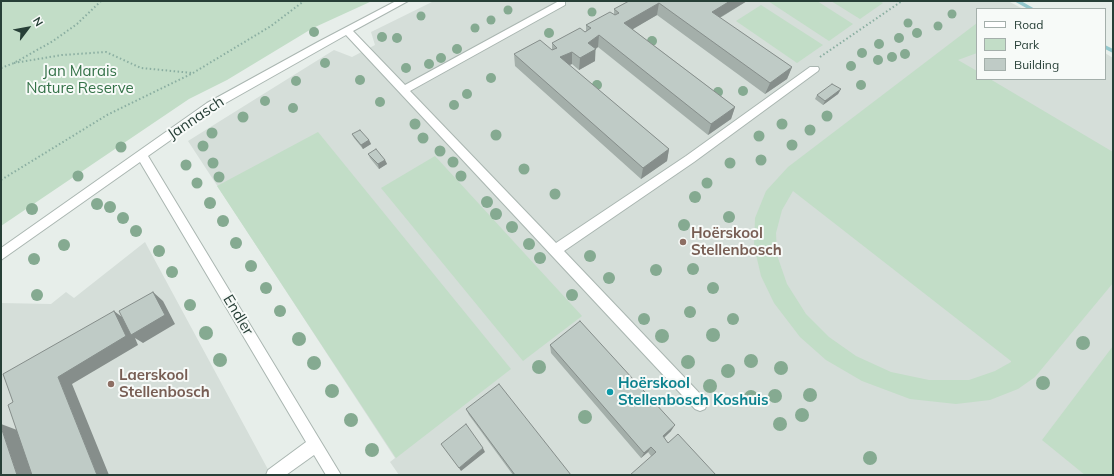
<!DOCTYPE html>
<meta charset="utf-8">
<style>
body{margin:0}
#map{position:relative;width:1114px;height:476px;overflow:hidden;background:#e7eeea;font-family:Mulish,sans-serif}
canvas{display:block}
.frame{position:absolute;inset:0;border:2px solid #273f37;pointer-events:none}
.legend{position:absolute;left:976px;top:8px;width:130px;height:72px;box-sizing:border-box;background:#f7faf8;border:1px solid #a4afab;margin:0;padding:5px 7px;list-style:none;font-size:12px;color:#273f37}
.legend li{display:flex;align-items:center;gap:8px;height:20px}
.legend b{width:20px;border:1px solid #a4afab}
.north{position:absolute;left:8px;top:8px;width:40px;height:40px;-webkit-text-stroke:3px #f7faf8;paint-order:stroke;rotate:58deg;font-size:11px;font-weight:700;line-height:16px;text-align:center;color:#273f37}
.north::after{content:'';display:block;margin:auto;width:14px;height:18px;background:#273f37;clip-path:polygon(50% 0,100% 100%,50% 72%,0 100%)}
</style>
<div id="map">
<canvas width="1114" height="476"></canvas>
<div class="frame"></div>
<ul class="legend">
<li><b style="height:5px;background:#fff"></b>Road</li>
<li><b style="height:11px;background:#c2ddc7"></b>Park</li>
<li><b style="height:11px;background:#bfcbc6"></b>Building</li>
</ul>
<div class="north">N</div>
</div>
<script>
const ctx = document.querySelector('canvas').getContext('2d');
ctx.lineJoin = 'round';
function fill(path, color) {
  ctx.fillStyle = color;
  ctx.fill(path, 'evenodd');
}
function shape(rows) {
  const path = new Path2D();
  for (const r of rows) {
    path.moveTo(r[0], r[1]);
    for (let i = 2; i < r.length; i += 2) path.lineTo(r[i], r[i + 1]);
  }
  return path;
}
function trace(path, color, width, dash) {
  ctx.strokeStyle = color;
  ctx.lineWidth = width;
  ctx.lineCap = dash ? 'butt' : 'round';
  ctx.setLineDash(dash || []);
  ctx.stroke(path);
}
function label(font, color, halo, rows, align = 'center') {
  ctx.font = font + ' Mulish,sans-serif';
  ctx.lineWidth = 4;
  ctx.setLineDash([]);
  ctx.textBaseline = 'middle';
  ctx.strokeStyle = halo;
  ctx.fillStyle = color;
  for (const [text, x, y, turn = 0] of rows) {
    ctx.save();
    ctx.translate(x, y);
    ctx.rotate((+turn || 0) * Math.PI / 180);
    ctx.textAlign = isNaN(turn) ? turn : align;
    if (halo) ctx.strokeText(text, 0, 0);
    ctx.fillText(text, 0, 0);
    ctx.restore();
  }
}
const built = shape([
 [434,1,1008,1,1023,9,977,9,977,79,1105,79,1105,53,1113,58,1113,475,399,475,390,462,395,458,188,141,334,50,352,57,375,45,371,32],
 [145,242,271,475,1,475,1,303,51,304,66,292,74,298]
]);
const green = shape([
 [1,1,372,1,313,28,227,80,189,99,1,226],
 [768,1,817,1,853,24,829,41],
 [831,1,879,1,883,3,860,19],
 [761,5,823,45,797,63,736,21],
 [977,23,977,53,958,60,977,71,977,79,990,79,1113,152,1113,283,1035,377,1018,389,990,400,956,404,910,399,862,381,826,360,800,337,774,303,761,276,754,246,755,218,766,191,788,167],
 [793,191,1011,361,1011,362,995,371,969,380,929,380,891,372,856,356,829,337,806,314,787,284,777,255,776,233,782,210],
 [318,132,511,369,396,458,217,186],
 [435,156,582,316,523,361,381,188],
 [1113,346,1113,475,1085,475,1042,440]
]);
const stream = shape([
 [1014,1,1021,1,1035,9,1028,9,1014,1],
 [1105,45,1113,49,1113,53,1105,49,1105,45]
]);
const path = shape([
 [820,57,902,1],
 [14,63,62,55,106,52,141,68,193,73],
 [1,68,14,63,53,41,77,24,101,1],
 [1,180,107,115,193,73,271,26,304,1]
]);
const minor = shape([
 [396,1,408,1,353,31,405,85,559,1,565,1,565,5,410,91,556,243,686,156,810,67,818,67,819,69,818,71,694,162,564,251,705,399,707,404,705,409,700,411,695,409,346,35,215,109,148,156,341,475,326,475,314,455,286,475,266,475,268,470,306,442,140,162,1,260,1,248,207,103,318,42,396,1]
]);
const trees = [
 [508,10,4.5],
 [592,12,4.5],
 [952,14,4.5],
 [421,16,4.5],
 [491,20,4.5],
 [908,23,4.5],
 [938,26,4.5],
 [475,28,4.5],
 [314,32,5],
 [549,33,5],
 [917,33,5],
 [382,37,5],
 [397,38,5],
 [899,38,5],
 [652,41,5],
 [879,44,5],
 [457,49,5],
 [862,53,5],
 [905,54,5],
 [892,57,5],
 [441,58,5],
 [878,60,5],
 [325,63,5],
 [429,64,5],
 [851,66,5],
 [406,68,5],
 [491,78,5],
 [360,80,5],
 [296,81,5],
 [597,85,5],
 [861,85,5],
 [743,91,5],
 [718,92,5],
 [467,94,5],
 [265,101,5],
 [380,102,5],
 [454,105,5],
 [293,108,5],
 [827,116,5.5],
 [243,117,5.5],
 [415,124,5.5],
 [782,124,5.5],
 [810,130,5.5],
 [212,133,5.5],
 [496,135,5.5],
 [759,136,5.5],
 [423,138,5.5],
 [792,145,5.5],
 [203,146,5.5],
 [121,147,5.5],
 [440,151,5.5],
 [761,160,5.5],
 [453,162,5.5],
 [213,163,5.5],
 [730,163,5.5],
 [186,165,5.5],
 [524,169,5.5],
 [78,176,5.5],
 [461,176,5.5],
 [219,177,5.5],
 [197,183,5.5],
 [707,183,5.5],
 [555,194,5.5],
 [695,197,6],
 [487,202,6],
 [210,203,6],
 [97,204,6],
 [110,207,6],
 [32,209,6],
 [496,214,6],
 [729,217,6],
 [123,218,6],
 [223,221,6],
 [684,225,6],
 [512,227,6],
 [136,231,6],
 [236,243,6],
 [529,244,6],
 [64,245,6],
 [159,251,6],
 [590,256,6],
 [540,258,6],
 [34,259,6],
 [251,266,6],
 [693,269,6],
 [656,270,6],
 [172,272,6],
 [609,278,6],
 [266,288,6],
 [713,288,6],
 [37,295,6],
 [572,295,6],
 [190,305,6],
 [280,311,6],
 [690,312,6],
 [644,319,6],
 [733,319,6],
 [206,333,7],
 [713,335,7],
 [662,336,7],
 [299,339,7],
 [1083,343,7],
 [220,360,7],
 [751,361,7],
 [688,362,7],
 [314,363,7],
 [539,367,7],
 [781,368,7],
 [728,371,7],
 [1043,383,7],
 [710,386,7],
 [332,391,7],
 [810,395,7],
 [775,396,7],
 [751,397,7],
 [802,415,7],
 [585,417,7],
 [351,420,7],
 [780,424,7],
 [372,450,7],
 [870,458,7]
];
const wall = shape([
 [629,1,747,1,720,18,792,67,787,79,765,94,657,15,632,29,735,107,731,119,708,135,598,47,596,49,595,61,579,70,572,64,569,65,669,149,667,161,641,179,515,66,514,54,552,50,552,43,585,32,586,31,586,25,614,14,614,9],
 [841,89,838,94,823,105,815,99,817,95],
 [352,134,369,140,371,144,363,149,354,138],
 [368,154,385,160,387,164,379,169,370,158],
 [550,345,671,431,664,438,668,443,716,475,651,456,648,452,641,458,551,353],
 [466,409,571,475,513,475,469,415]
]);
const shadedWall = shape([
 [730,1,747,1,709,24,712,12],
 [659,3,657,15,623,35,624,23],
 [599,35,598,47,595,49,595,61,579,70,580,58,588,43],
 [572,52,572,64,560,69,560,57],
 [792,67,787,79,765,94,770,83],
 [841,89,838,94,823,105,825,101],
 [735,107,731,119,708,135,711,124],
 [369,140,371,144,363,149,361,145],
 [669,149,667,161,641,179,643,168],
 [385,160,387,164,379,169,378,164],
 [153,292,163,301,175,324,143,343,135,338,138,345,72,384,109,475,97,475,58,377,114,311,126,320],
 [1,424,17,430,33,475,17,475,1,427],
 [675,425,671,431,659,442,663,436],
 [651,447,648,452,641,458,644,453],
 [483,448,485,452,461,471,459,468]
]);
const building = shape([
 [629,1,730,1,712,12,792,67,770,83,659,3,624,23,735,107,711,124,599,35,588,43,596,49,580,58,572,52,560,57,669,149,643,168,514,54,540,40,552,50,557,48,552,43,580,28,585,32,591,28,586,25,610,12,615,15,619,13,614,9,629,1],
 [832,84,841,89,825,101,817,95,832,84],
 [360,130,369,140,361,145,352,134,360,130],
 [376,149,385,160,378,164,368,154,376,149],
 [153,292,165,315,131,335,119,311,153,292],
 [114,311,126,336,58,377,97,475,32,475,8,405,13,402,3,374,114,311],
 [580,321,675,425,663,436,668,443,678,434,716,475,630,475,656,452,651,447,644,453,550,345,580,321],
 [499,384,571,475,515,475,466,409,499,384],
 [466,424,483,448,459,468,441,444,466,424],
 [1,427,17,475,1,475,1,427]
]);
const markers = [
 [683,242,4,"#8d6e63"],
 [111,384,4,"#8d6e63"],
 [610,392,4,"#0f9aa8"]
];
const parkNames = [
 ["Jan Marais",80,71],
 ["Nature Reserve",80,88]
];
const streetNames = [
 ["Jannasch",196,118,-34],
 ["Endler",238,315,59]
];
const educationNames = [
 ["Hoërskool",691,233],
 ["Stellenbosch",691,250],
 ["Laerskool",119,375],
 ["Stellenbosch",119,392]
];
const cultureNames = [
 ["Hoërskool",618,383],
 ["Stellenbosch Koshuis",618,400]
];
fill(built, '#d5ded9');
fill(green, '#c2ddc7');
fill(stream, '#94c8cd');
trace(minor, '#aab6b1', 2);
trace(path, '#8aaea1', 2, [1.5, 2.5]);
fill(minor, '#fff');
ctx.fillStyle = '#85aa91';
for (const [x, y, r] of trees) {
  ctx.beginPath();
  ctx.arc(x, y, r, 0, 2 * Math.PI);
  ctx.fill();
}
fill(wall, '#a4afaa');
fill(shadedWall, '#868e8b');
fill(building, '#bfcbc6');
trace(building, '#868e8b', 1);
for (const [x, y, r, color] of markers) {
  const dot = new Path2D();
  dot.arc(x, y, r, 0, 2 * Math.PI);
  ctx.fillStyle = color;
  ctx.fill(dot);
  trace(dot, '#f7faf8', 1.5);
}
label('15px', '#347248', '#f7faf8', parkNames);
label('15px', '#273f37', '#f7faf8', streetNames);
label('bold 15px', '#785e54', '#f7faf8', educationNames, 'left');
label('bold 15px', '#0d838f', '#f7faf8', cultureNames, 'left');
</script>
